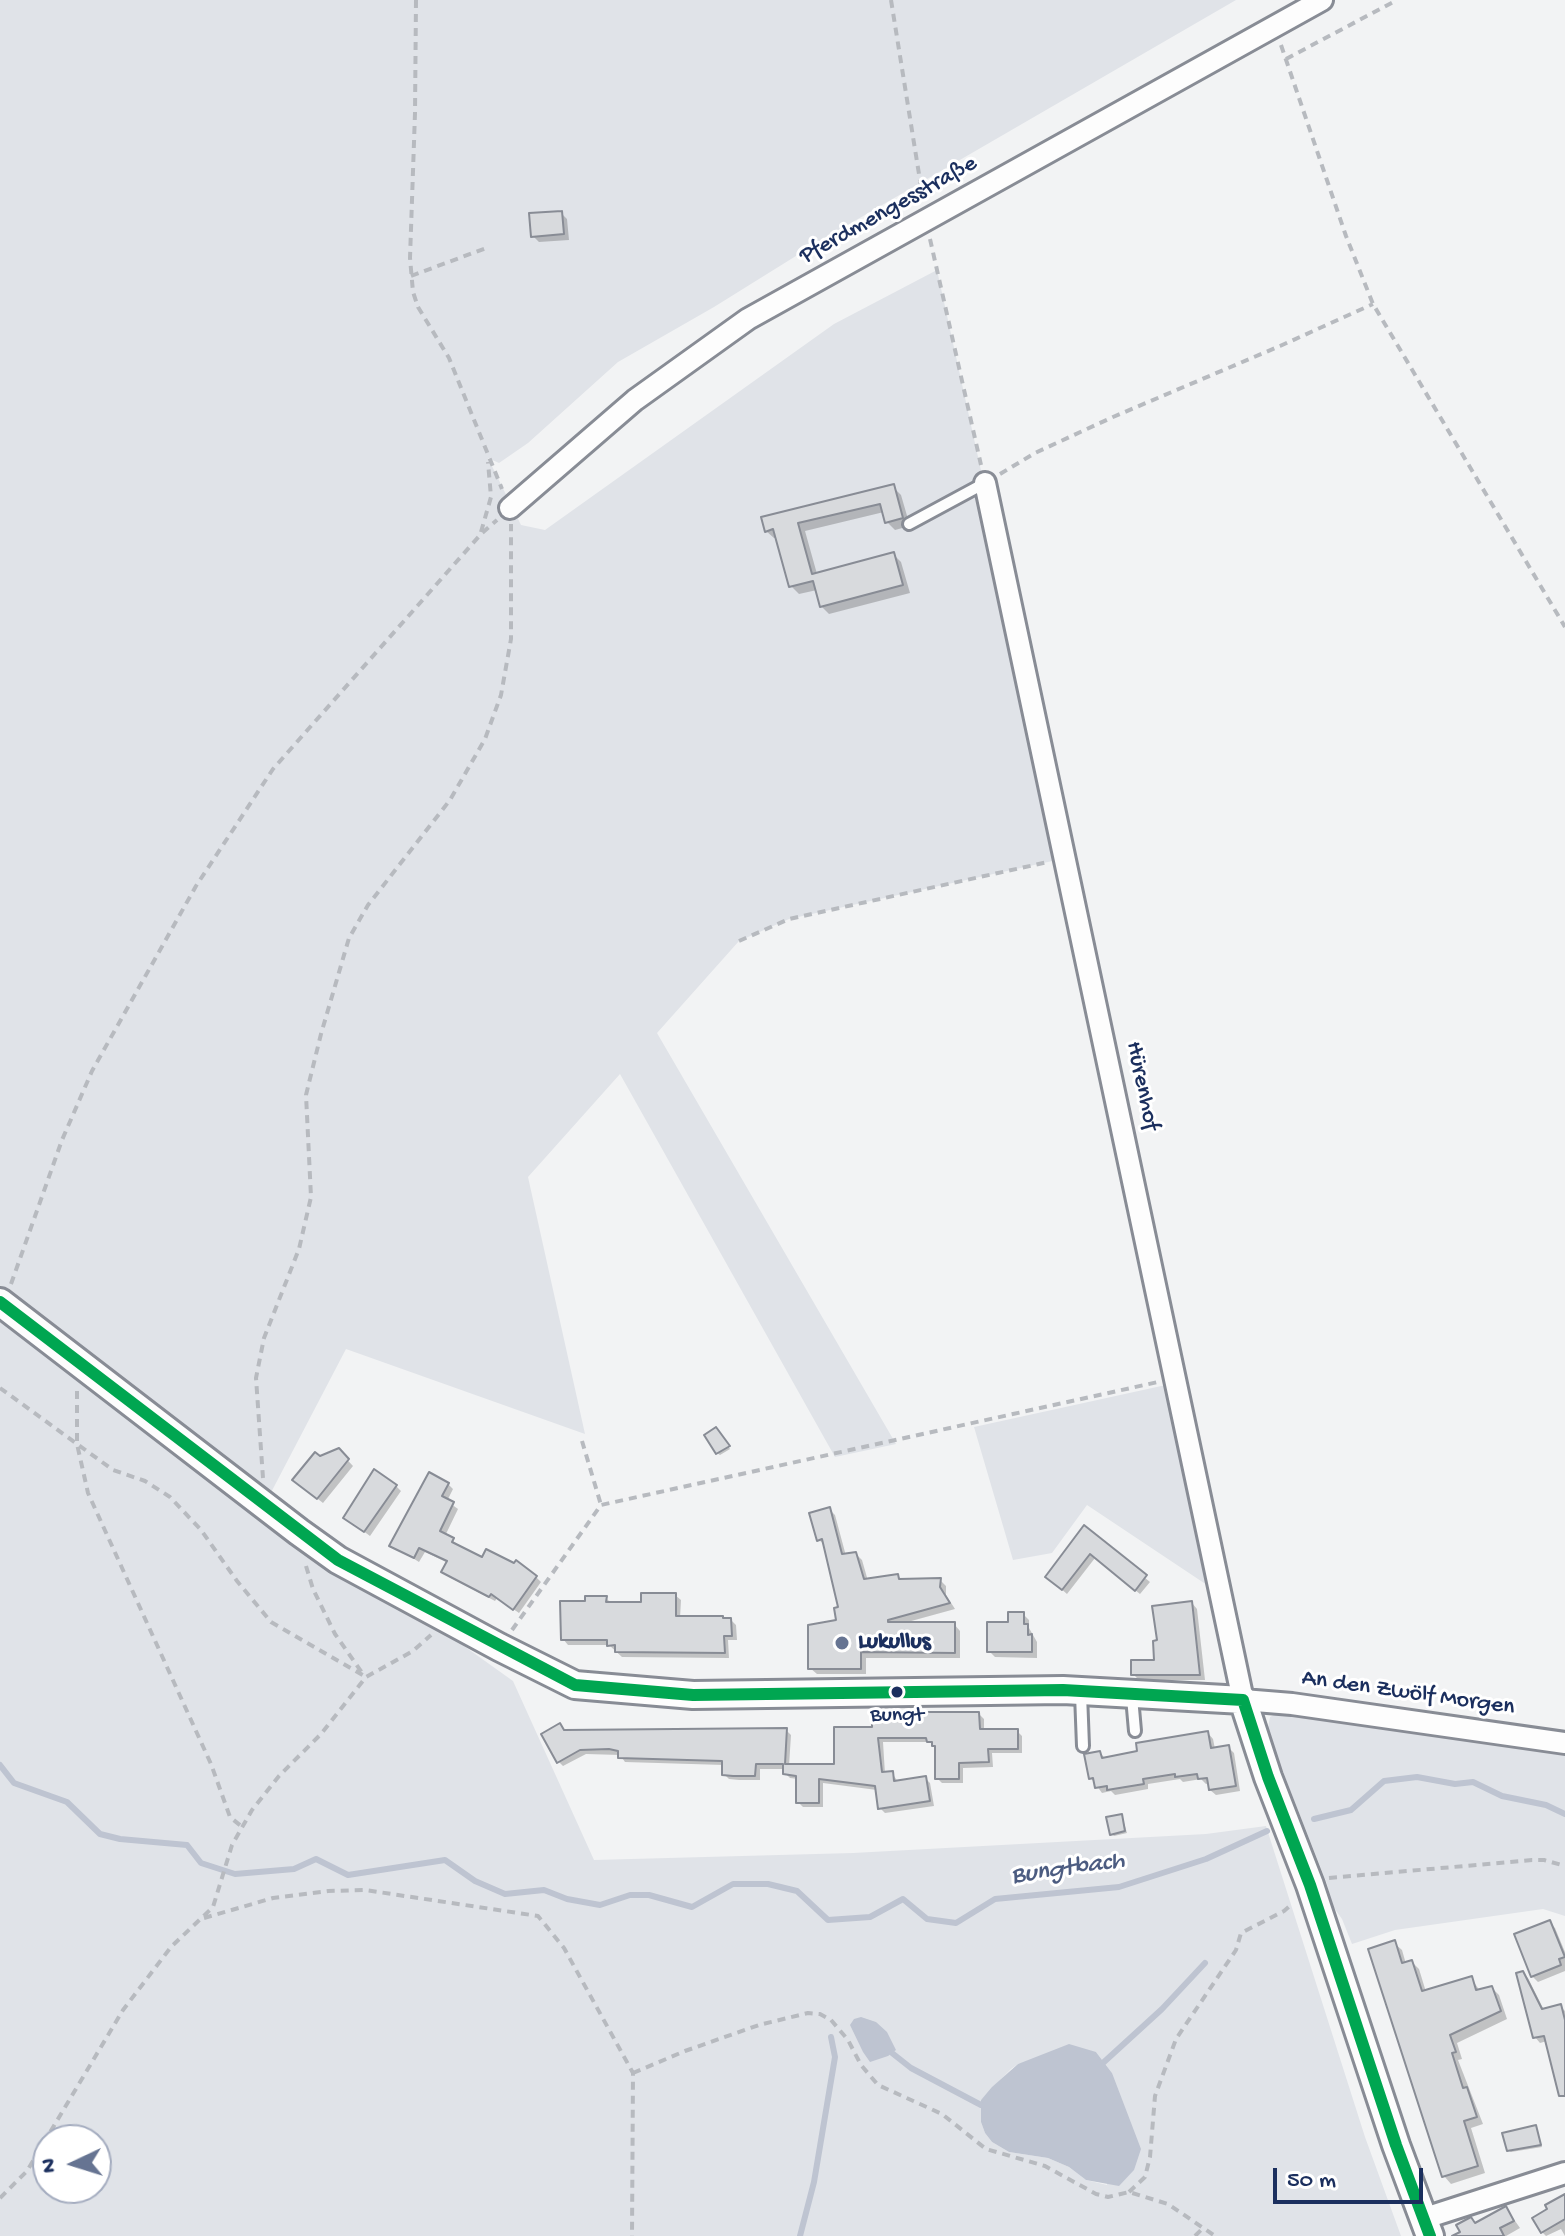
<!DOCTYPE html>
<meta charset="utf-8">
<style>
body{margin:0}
#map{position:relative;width:1565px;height:2236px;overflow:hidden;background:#f2f3f4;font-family:"Gochi Hand",sans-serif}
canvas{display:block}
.north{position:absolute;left:32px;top:2124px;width:80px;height:80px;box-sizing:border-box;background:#fff;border:2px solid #a4acbf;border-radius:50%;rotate:266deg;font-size:22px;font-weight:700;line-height:32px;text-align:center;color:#1b2f5e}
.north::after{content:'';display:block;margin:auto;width:28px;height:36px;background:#667492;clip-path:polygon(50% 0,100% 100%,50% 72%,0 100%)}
.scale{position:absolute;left:1273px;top:2168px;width:150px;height:36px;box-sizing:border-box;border:4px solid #1b2f5e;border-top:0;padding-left:10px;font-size:24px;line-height:28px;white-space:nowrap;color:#1b2f5e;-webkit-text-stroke:6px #fff;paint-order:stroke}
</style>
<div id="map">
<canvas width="1565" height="2236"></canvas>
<div class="north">N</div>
<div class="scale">50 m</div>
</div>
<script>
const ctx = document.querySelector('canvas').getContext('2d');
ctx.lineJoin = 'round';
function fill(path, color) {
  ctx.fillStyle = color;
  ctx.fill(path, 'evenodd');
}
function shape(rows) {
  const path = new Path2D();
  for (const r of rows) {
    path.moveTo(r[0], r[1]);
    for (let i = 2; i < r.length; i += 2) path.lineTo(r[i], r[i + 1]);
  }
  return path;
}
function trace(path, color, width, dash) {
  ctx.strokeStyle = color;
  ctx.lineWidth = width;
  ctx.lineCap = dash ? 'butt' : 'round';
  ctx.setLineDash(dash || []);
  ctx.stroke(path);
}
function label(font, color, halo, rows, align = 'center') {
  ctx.font = font + ' "Gochi Hand",sans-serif';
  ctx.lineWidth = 6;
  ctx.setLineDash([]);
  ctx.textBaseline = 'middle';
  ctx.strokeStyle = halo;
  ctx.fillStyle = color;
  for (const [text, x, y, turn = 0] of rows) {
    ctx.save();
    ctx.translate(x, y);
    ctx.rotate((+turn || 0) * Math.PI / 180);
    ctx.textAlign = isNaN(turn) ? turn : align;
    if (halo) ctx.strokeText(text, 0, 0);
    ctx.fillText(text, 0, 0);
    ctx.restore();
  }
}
const green = shape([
 [0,0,1236,0,820,241,714,307,618,362,528,443,499,463,488,458,521,525,545,530,834,324,937,270,1066,858,789,919,739,941,657,1033,896,1444,835,1457,620,1074,528,1177,585,1434,346,1349,265,1504,513,1681,594,1860,853,1853,1206,1834,1266,1826,1365,2137,1401,2236,0,2236],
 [1096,2052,1112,2073,1107,2185,1086,2180,1069,2167,1048,2158,1009,2152,992,2142,985,2133,981,2122,981,2100,1011,2069,1018,2064],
 [48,2140,96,2140,96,2188,48,2188],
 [1175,1383,1213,1589,1087,1505,1052,1553,1013,1560,974,1427],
 [1285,1709,1565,1748,1565,1916,1543,1909,1395,1930,1352,1944,1342,1919,1332,1905,1327,1884,1274,1749,1268,1728,1270,1717]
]);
const water = shape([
 [861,2017,876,2022,887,2032,896,2050,888,2056,870,2062,863,2052,850,2025,854,2019],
 [1069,2044,1096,2052,1112,2073,1141,2149,1134,2170,1119,2186,1086,2180,1069,2167,1048,2158,1009,2152,992,2142,985,2133,981,2122,981,2100,992,2087,1018,2064]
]);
const shadow = shape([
 [561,213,567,219,569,240,539,242,533,236],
 [893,487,901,495,910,526,895,530,887,522,884,512,805,531,817,574,893,554,901,562,910,593,829,614,821,606,817,590,799,594,791,586,778,538,774,538,766,531],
 [718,1432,730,1449,720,1455,717,1453],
 [338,1450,353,1466,323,1503,300,1485,319,1458],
 [448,1484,453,1489,447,1501,458,1509,445,1536,482,1560,536,1577,541,1582,519,1613,497,1598,495,1601,449,1577,443,1572,448,1563,425,1552,419,1562,392,1545],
 [396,1486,401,1491,370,1536,351,1522],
 [829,1509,835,1515,846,1556,856,1554,862,1560,868,1581,898,1576,902,1580,940,1580,946,1586,946,1595,955,1609,904,1623,954,1624,960,1631,960,1658,866,1658,866,1674,817,1674,810,1668,838,1622,841,1609,826,1546,819,1540],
 [1085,1528,1150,1582,1140,1594,1095,1558,1067,1594,1052,1581],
 [675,1595,681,1600,680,1618,731,1620,736,1625,737,1640,728,1640,729,1658,622,1657,609,1645,568,1645,563,1639,587,1603,606,1598,612,1604,643,1604],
 [1192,1603,1197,1609,1205,1680,1139,1680,1133,1674,1156,1662],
 [1023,1614,1029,1620,1029,1628,1037,1642,1037,1658,995,1657,989,1651,1010,1624],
 [979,1714,984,1719,984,1731,1017,1731,1022,1736,1022,1753,992,1753,993,1767,963,1768,963,1783,942,1783,937,1778,937,1748,930,1742,883,1742,885,1774,892,1773,898,1782,925,1778,930,1783,934,1806,885,1813,880,1808,877,1790,823,1783,823,1807,803,1807,798,1802,798,1779,790,1778,785,1773,785,1769,760,1769,760,1780,739,1780,729,1779,724,1774,724,1765,625,1762,620,1755,586,1754,563,1766,558,1761,560,1725,565,1730,786,1730,791,1735,789,1766,836,1766,874,1729],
 [1208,1733,1213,1739,1215,1749,1228,1747,1234,1753,1240,1791,1216,1795,1210,1790,1210,1783,1206,1784,1201,1779,1183,1782,1180,1779,1148,1784,1148,1789,1115,1795,1111,1791,1102,1793,1091,1778,1100,1753,1106,1759],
 [1122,1816,1127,1833,1114,1836,1112,1834],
 [1549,1922,1555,1928,1565,1952,1565,1971,1538,1982,1532,1976],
 [1394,1943,1402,1950,1406,1964,1412,1962,1419,1969,1426,1992,1471,1978,1480,1991,1492,1988,1499,1995,1507,2019,1457,2043,1462,2059,1458,2060,1483,2124,1471,2128,1485,2173,1451,2184,1444,2176],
 [1523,1973,1528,1978,1544,2010,1560,2006,1565,2011,1565,2090,1547,2041,1540,2043,1535,2037],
 [1536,2127,1542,2147,1511,2152,1508,2150],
 [1565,2196,1565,2236,1561,2229,1546,2236,1542,2232],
 [1506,2208,1520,2228,1506,2236,1464,2236,1476,2225]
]);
const stream = shape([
 [0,1765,14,1783,67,1802,100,1834,120,1839,187,1845,201,1863,235,1874,294,1869,316,1859,348,1875,445,1860,475,1881,505,1894,544,1890,567,1899,600,1905,630,1895,649,1895,692,1907,733,1884,768,1884,797,1891,828,1920,870,1917,903,1899,927,1919,956,1923,995,1899,1119,1887,1206,1859,1267,1831],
 [1314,1819,1351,1810,1384,1781,1417,1777,1455,1784,1473,1782,1502,1796,1546,1805,1565,1814],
 [892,2053,911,2068,981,2105],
 [1104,2062,1162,2009,1205,1963],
 [800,2236,814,2182,835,2057,831,2037]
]);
const building = shape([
 [562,211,564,234,531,237,529,213,562,211],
 [894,484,903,518,885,523,880,504,798,523,812,574,894,552,903,585,820,607,813,581,789,587,773,529,765,532,761,517,894,484],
 [716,1427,730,1446,716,1454,704,1435,716,1427],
 [339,1448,349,1459,317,1499,292,1480,315,1452,320,1456,339,1448],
 [374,1469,397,1485,364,1532,343,1518,374,1469],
 [429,1472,449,1483,442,1496,454,1502,440,1531,454,1538,452,1542,482,1557,486,1549,514,1563,516,1560,537,1576,513,1610,491,1594,489,1597,441,1572,447,1561,419,1548,414,1558,389,1546,429,1472],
 [830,1507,842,1554,856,1552,864,1579,898,1574,899,1579,941,1578,940,1587,950,1603,888,1620,888,1622,955,1622,955,1653,861,1652,861,1669,808,1669,808,1625,836,1620,834,1608,838,1607,822,1539,817,1541,809,1513,830,1507],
 [1084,1525,1147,1575,1135,1591,1090,1554,1062,1590,1045,1577,1084,1525],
 [641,1593,676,1593,676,1616,723,1616,723,1618,731,1618,732,1636,724,1636,725,1653,615,1652,615,1645,607,1646,607,1640,561,1640,560,1601,585,1601,585,1596,607,1596,606,1602,641,1602,641,1593],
 [1192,1601,1200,1675,1131,1675,1131,1660,1154,1660,1153,1641,1157,1640,1152,1606,1192,1601],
 [1008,1612,1024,1612,1024,1624,1028,1624,1028,1635,1032,1634,1032,1652,987,1652,987,1622,1008,1622,1008,1612],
 [926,1712,979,1712,980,1729,1018,1729,1018,1749,988,1749,989,1762,959,1763,959,1779,935,1779,935,1746,932,1746,932,1742,927,1742,926,1738,878,1738,882,1772,893,1771,894,1781,926,1776,930,1801,878,1809,875,1786,819,1779,819,1803,796,1803,796,1776,783,1774,783,1764,756,1764,755,1776,733,1776,722,1775,722,1761,618,1758,618,1751,609,1749,580,1750,557,1763,541,1734,560,1723,564,1730,787,1728,785,1764,834,1764,834,1727,872,1727,872,1715,926,1714,926,1712],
 [1208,1731,1211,1748,1229,1745,1236,1786,1209,1790,1207,1778,1198,1779,1197,1774,1175,1777,1175,1774,1143,1779,1144,1784,1107,1790,1107,1786,1095,1788,1093,1778,1089,1779,1084,1754,1100,1751,1102,1758,1137,1751,1136,1743,1208,1731],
 [1122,1814,1125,1831,1110,1835,1106,1817,1122,1814],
 [1550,1920,1565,1957,1559,1959,1561,1965,1531,1977,1514,1934,1550,1920],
 [1395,1940,1402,1963,1412,1960,1422,1991,1472,1976,1476,1990,1492,1986,1501,2011,1450,2035,1456,2052,1452,2053,1463,2088,1467,2087,1477,2117,1464,2121,1478,2166,1442,2177,1368,1949,1395,1940],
 [1523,1971,1542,2009,1561,2004,1565,2020,1565,2096,1559,2096,1544,2036,1533,2038,1516,1973,1523,1971],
 [1536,2125,1541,2145,1507,2151,1502,2133,1536,2125],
 [1565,2194,1565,2219,1541,2233,1532,2218,1547,2209,1545,2205,1565,2194],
 [1506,2206,1514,2221,1500,2228,1504,2236,1452,2236,1460,2232,1456,2225,1471,2217,1475,2223,1506,2206]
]);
const path = shape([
 [416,0,415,113,410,258,413,292,418,307,449,358,502,489],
 [891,0,923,199],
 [1281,45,1346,236,1373,304,1565,627],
 [1286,59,1397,0],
 [930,239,981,465],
 [411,276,489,247],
 [1000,474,1035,453,1113,417,1280,346,1373,304],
 [481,532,491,497,488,462],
 [739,941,789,919,1048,862],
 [11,1284,62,1140,92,1071,196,886,273,769,481,534,497,520],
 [0,1388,113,1470,145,1481,170,1497,201,1530,237,1581,271,1622,366,1677],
 [77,1391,77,1444,88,1493,211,1764,230,1817,241,1826],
 [582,1441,601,1505],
 [263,1478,256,1378,264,1338,299,1249,311,1197,306,1095,321,1034,349,938,368,905,450,800,485,739,501,695,511,639,511,524],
 [306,1566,313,1589,335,1634,363,1674],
 [512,1630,601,1505,1158,1382],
 [1329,1878,1532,1860,1544,1860,1565,1866],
 [204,1918,273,1898,328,1891,365,1890,538,1916,564,1948,633,2073,632,2236],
 [633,2073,685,2051,759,2025,808,2013,820,2014,831,2020,848,2040,861,2065,878,2085,942,2114,986,2149,1045,2166,1096,2194,1108,2197,1129,2192,1168,2204,1215,2236],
 [1129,2192,1145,2177,1150,2157,1155,2096,1176,2039,1236,1950,1241,1933,1284,1911,1293,1903],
 [0,2198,27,2171,123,2010,171,1947,213,1907,232,1845,252,1810,279,1776,321,1734,366,1677,413,1651,431,1635],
 [1195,2236,1204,2227]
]);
const service = shape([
 [909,524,985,483],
 [1081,1694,1083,1746],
 [1132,1697,1135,1731]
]);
const minor = shape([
 [985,483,1243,1700,1292,1704,1565,1743],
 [510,508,635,400,748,319,1322,0],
 [1422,2219,1565,2173]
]);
const tertiary = shape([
 [0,1302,299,1532,338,1560,499,1647,575,1685,693,1695,1063,1690,1243,1700,1268,1777,1310,1885,1396,2145,1430,2236]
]);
const bus1 = shape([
 [0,1302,338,1560,575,1685,693,1695,1063,1690,1243,1700],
 [1243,1700,1268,1777,1310,1885,1396,2145,1430,2236]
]);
const markers = [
 [842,1643,8,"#667492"],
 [897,1692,7,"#1b2f5e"]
];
const busNames = [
 ["Bungt",897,1717]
];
const streetNames = [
 ["Pferdmengesstraße",889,211,-29],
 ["Hürenhof",1141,1086,78],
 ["An den Zwölf Morgen",1408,1694,8]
];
const poiNames = [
 ["Lukullus",858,1643]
];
const waterNames = [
 ["Bungtbach",1068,1870,-8]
];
fill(green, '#e0e3e8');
fill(water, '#bec4d1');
fill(shadow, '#0003');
trace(stream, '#bec4d1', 6);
fill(building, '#d8dadd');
trace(building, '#888c95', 2);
trace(service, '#888c95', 16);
trace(minor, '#888c95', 26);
trace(tertiary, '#888c95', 32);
trace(path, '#b7babf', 4, [8, 6]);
trace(service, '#fdfdfd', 10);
trace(minor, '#fdfdfd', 20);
trace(tertiary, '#fdfdfd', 26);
trace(bus1, '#00a651', 12);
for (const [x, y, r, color] of markers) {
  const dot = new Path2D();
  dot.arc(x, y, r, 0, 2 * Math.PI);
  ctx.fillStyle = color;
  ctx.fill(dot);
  trace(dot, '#fff', 3);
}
label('22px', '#1b2f5e', '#fff', busNames);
label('24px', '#1b2f5e', '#fff', streetNames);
label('bold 24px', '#1b2f5e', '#fff', poiNames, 'left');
label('italic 26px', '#4c5c81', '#fff', waterNames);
</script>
